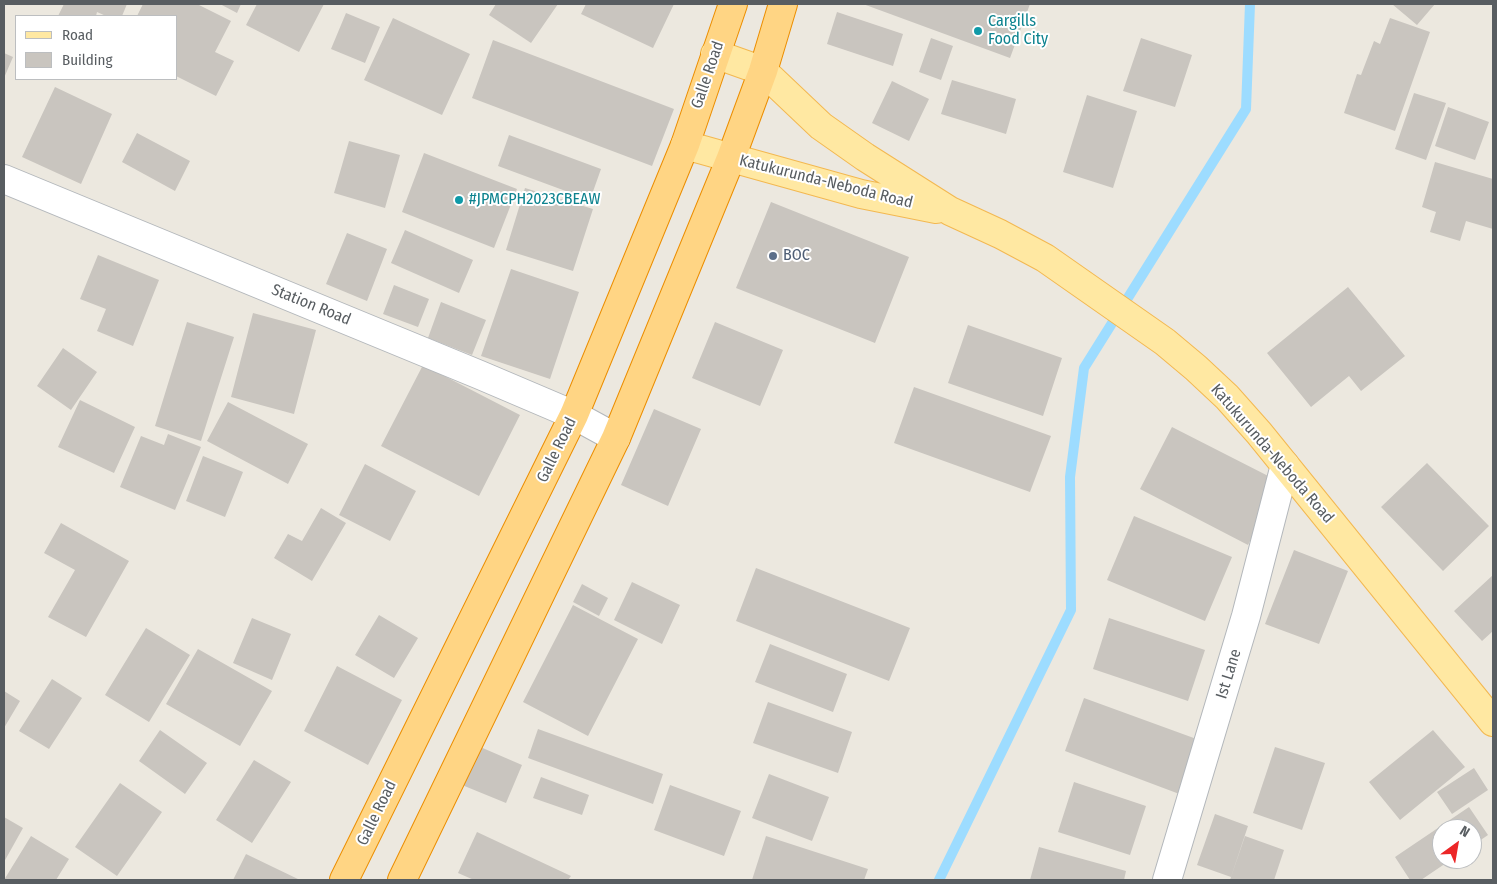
<!DOCTYPE html>
<style>
body{margin:0}
#map{position:relative;width:1497px;height:884px;overflow:hidden;background:#ece8df;font-family:"Fira Sans Condensed",sans-serif}
canvas{display:block}
.frame{position:absolute;inset:0;border:5px solid #585d61;pointer-events:none}
.legend{position:absolute;left:15px;top:15px;width:162px;height:65px;box-sizing:border-box;background:#fff;border:1px solid #bcbec0;margin:0;padding:6px 9px;list-style:none;font-size:15px;color:#585d61}
.legend li{display:flex;align-items:center;gap:10px;height:25px}
.legend b{width:25px;border:1px solid #bcbec0}
.north{position:absolute;left:1432px;top:819px;width:50px;height:50px;box-sizing:border-box;background:#fff;border:1px solid #bcbec0;border-radius:50%;rotate:32deg;font-size:14px;font-weight:700;line-height:20px;text-align:center;color:#585d61}
.north::after{content:'';display:block;margin:auto;width:18px;height:22px;background:#ec2627;clip-path:polygon(50% 0,100% 100%,50% 72%,0 100%)}
</style>
<div id="map">
<canvas width="1497" height="884"></canvas>
<div class="frame"></div>
<ul class="legend">
<li><b style="height:6px;background:#ffe8a2"></b>Road</li>
<li><b style="height:14px;background:#c9c5bf"></b>Building</li>
</ul>
<div class="north">N</div>
</div>
<script>
const ctx = document.querySelector('canvas').getContext('2d');
ctx.lineJoin = 'round';
function shape(rows) {
  const path = new Path2D();
  for (const r of rows) {
    path.moveTo(r[0], r[1]);
    for (let i = 2; i < r.length; i += 2) path.lineTo(r[i], r[i + 1]);
  }
  return path;
}
function trace(path, color, width, dash) {
  ctx.strokeStyle = color;
  ctx.lineWidth = width;
  ctx.lineCap = dash ? 'butt' : 'round';
  ctx.setLineDash(dash || []);
  ctx.stroke(path);
}
function fill(path, color) {
  ctx.fillStyle = color;
  ctx.fill(path, 'evenodd');
}
function label(font, color, halo, rows, align = 'center') {
  ctx.font = font + ' "Fira Sans Condensed",sans-serif';
  ctx.lineWidth = 4;
  ctx.setLineDash([]);
  ctx.textBaseline = 'middle';
  ctx.strokeStyle = halo;
  ctx.fillStyle = color;
  for (const [text, x, y, turn = 0] of rows) {
    ctx.save();
    ctx.translate(x, y);
    ctx.rotate((+turn || 0) * Math.PI / 180);
    ctx.textAlign = isNaN(turn) ? turn : align;
    if (halo) ctx.strokeText(text, 0, 0);
    ctx.fillText(text, 0, 0);
    ctx.restore();
  }
}
const stream = shape([
 [939,880,1071,610,1070,477,1084,368,1246,109,1250,4]
]);
const building = shape([
 [64,4,127,4,122,16,106,16,97,12,96,16,58,16],
 [143,4,197,4,231,21,215,52,234,61,216,96,176,76,176,16,137,16],
 [220,4,241,4,237,13],
 [257,4,324,4,299,52,246,25],
 [496,4,558,4,531,43,489,15],
 [586,4,674,4,653,48,581,14],
 [863,4,1030,4,1010,58],
 [1392,4,1435,4,1417,25],
 [837,12,903,34,893,66,827,44],
 [346,13,380,27,365,63,331,49],
 [393,18,470,54,442,115,364,80],
 [1390,18,1430,32,1395,131,1344,113,1357,74,1361,75,1374,41,1380,44],
 [931,38,953,46,941,80,919,72],
 [1141,38,1192,55,1175,107,1123,91],
 [493,40,674,109,652,166,472,98],
 [4,53,13,57,4,78],
 [952,80,1016,99,1006,134,941,114],
 [892,81,929,99,909,141,872,123],
 [55,87,112,114,81,184,22,157],
 [1414,93,1446,103,1426,160,1395,149],
 [1087,95,1137,111,1113,188,1063,172],
 [1448,107,1489,122,1475,160,1435,146],
 [137,133,190,161,175,191,122,162],
 [509,135,601,169,590,200,498,166],
 [349,141,400,155,385,208,334,193],
 [424,153,517,189,494,248,402,212],
 [1435,162,1493,179,1493,229,1466,221,1460,241,1430,232,1436,212,1422,207],
 [525,188,593,209,573,271,506,250],
 [771,202,909,257,875,343,736,288],
 [405,230,473,260,459,293,391,263],
 [347,233,387,249,367,301,326,284],
 [98,255,159,280,133,346,97,331,106,309,80,299],
 [511,269,579,292,550,379,481,356],
 [394,285,429,299,418,327,383,314],
 [1348,287,1405,356,1361,391,1349,376,1311,407,1267,353],
 [441,302,486,320,472,355,428,338],
 [253,313,316,330,294,414,231,397],
 [187,322,234,337,201,441,155,426],
 [715,322,783,350,760,406,692,378],
 [968,325,1062,358,1043,416,948,383],
 [63,348,97,372,71,410,37,386],
 [423,365,520,415,479,496,381,446],
 [914,387,1051,436,1030,492,894,443],
 [80,400,135,427,114,473,58,447],
 [228,402,308,444,288,484,207,441],
 [654,409,701,429,668,506,621,485],
 [1172,427,1280,482,1248,545,1140,489],
 [168,434,201,447,175,510,120,487,141,436,164,445],
 [203,456,243,472,225,517,186,501],
 [1427,463,1489,526,1443,571,1381,507],
 [365,464,416,491,390,541,339,515],
 [321,508,346,523,312,581,274,558,288,534,302,541],
 [1134,516,1232,557,1205,621,1107,580],
 [61,523,129,561,86,637,48,617,75,570,44,553],
 [1294,550,1348,571,1319,644,1265,624],
 [756,568,910,628,889,681,736,621],
 [1493,575,1493,631,1482,641,1454,611],
 [632,582,680,605,662,644,614,620],
 [582,584,608,598,599,616,573,602],
 [573,605,638,639,588,736,523,702],
 [379,615,418,638,394,678,355,655],
 [252,618,291,634,272,680,233,663],
 [1109,618,1205,650,1188,701,1093,669],
 [146,628,190,655,149,722,105,695],
 [770,644,847,674,833,712,755,682],
 [198,649,272,691,240,746,166,704],
 [337,666,402,700,368,765,304,731],
 [52,679,82,698,49,749,19,731],
 [4,691,20,701,4,728],
 [1084,698,1202,741,1182,795,1065,751],
 [768,702,852,732,838,773,753,743],
 [538,729,663,774,653,804,528,758],
 [160,730,207,763,185,794,139,761],
 [1433,730,1465,767,1400,820,1369,782],
 [478,746,522,765,506,803,462,785],
 [1275,747,1325,763,1302,830,1253,813],
 [254,760,291,782,252,843,216,820],
 [1474,768,1488,790,1452,814,1437,792],
 [769,774,829,797,812,841,752,818],
 [541,777,589,795,582,815,533,798],
 [1074,782,1146,806,1130,855,1058,832],
 [120,783,162,812,117,876,75,847],
 [670,785,741,811,724,856,654,830],
 [1469,807,1488,835,1472,846,1472,829,1442,829,1442,859,1452,859,1421,880,1410,880,1395,857],
 [1215,814,1248,826,1231,877,1197,865],
 [4,817,23,828,4,862],
 [477,832,571,876,568,880,474,880,458,873],
 [31,836,69,859,56,880,4,880],
 [766,836,868,869,864,880,752,880],
 [1245,836,1284,850,1274,880,1230,880],
 [1039,847,1126,871,1124,880,1030,880],
 [246,854,300,880,233,880]
]);
const minor = shape([
 [4,179,480,375,574,415,616,438],
 [1167,880,1246,616,1285,465]
]);
const major = shape([
 [715,54,763,71,821,126,865,157,950,211,1000,234,1045,258,1165,342,1196,368,1227,397,1259,433,1493,722],
 [685,145,861,194,936,209]
]);
const highway = shape([
 [344,880,574,415,685,145,733,4],
 [402,880,616,438,731,158,763,71,783,4]
]);
const markers = [
 [978,31,5,"#0f9aa8"],
 [459,200,5,"#0f9aa8"],
 [773,256,5,"#5c6f8a"]
];
const cultureNames = [
 ["Cargills",988,22],
 ["Food City",988,40],
 ["#JPMCPH2023CBEAW",469,200]
];
const streetNames = [
 ["Galle Road",708,75,-71],
 ["Katukurunda-Neboda Road",826,182,14],
 ["Station Road",311,305,22],
 ["Galle Road",557,450,-64],
 ["Katukurunda-Neboda Road",1272,454,49],
 ["Ist Lane",1229,674,-73],
 ["Galle Road",377,813,-64]
];
const serviceNames = [
 ["BOC",783,256]
];
trace(stream, '#9ddcff', 10);
fill(building, '#c9c5bf');
trace(minor, '#b3b7bb', 30);
trace(major, '#f3b851', 30);
trace(highway, '#ec8e00', 30);
trace(minor, '#fff', 28);
trace(major, '#ffe8a2', 28);
trace(highway, '#ffd584', 28);
for (const [x, y, r, color] of markers) {
  const dot = new Path2D();
  dot.arc(x, y, r, 0, 2 * Math.PI);
  ctx.fillStyle = color;
  ctx.fill(dot);
  trace(dot, '#fff', 2);
}
label('16px', '#0d838f', '#fff', cultureNames, 'left');
label('16px', '#585d61', '#fff', streetNames);
label('16px', '#4e5e75', '#fff', serviceNames, 'left');
</script>
